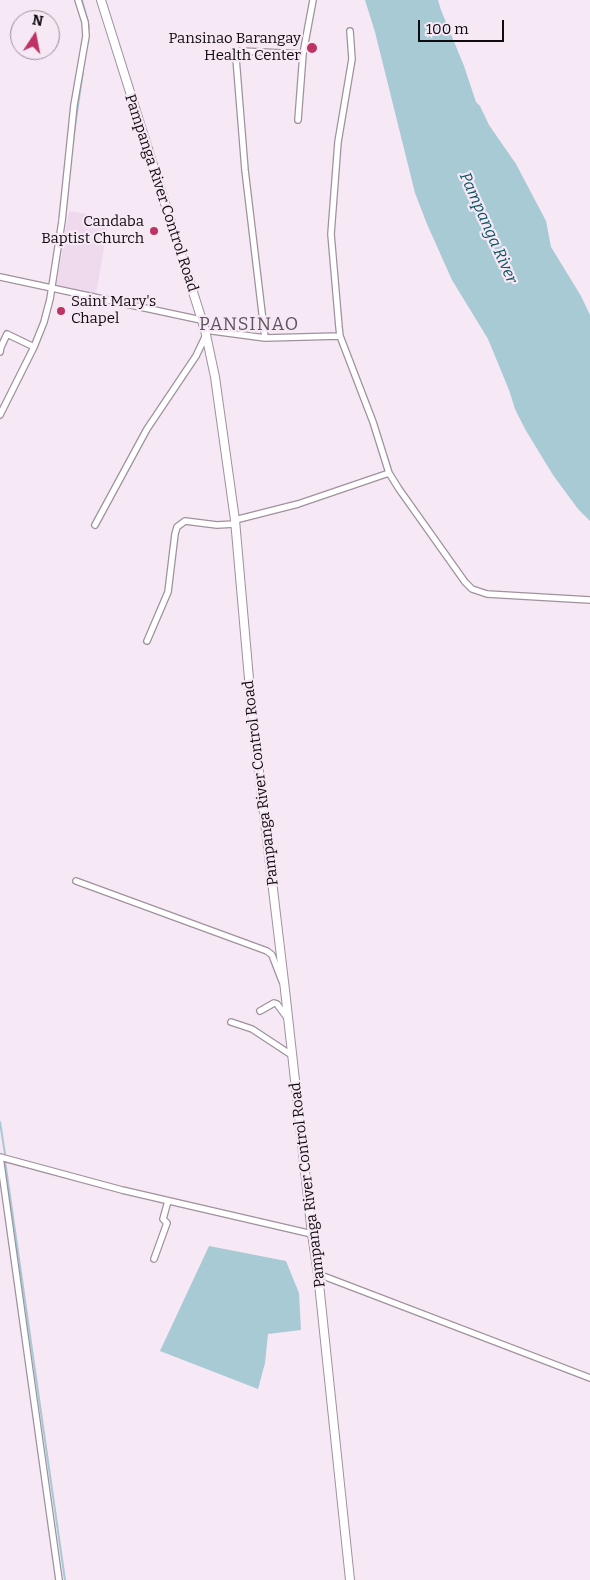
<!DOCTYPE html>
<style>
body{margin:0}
#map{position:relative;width:590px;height:1580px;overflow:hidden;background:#f6e8f5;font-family:Bitter,serif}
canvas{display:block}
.north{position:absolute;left:10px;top:10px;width:50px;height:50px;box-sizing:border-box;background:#f6e8f5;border:1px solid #9a9099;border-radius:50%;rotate:11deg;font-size:14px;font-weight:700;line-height:20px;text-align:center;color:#0f0b0f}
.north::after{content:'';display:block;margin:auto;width:18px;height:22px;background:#bf3264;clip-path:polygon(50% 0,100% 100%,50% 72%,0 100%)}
.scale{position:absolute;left:418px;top:20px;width:86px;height:22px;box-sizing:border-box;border:2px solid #0f0b0f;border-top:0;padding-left:6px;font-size:15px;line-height:18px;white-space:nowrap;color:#0f0b0f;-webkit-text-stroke:4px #f6e8f5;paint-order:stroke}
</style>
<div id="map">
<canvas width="590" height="1580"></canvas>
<div class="north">N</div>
<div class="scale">100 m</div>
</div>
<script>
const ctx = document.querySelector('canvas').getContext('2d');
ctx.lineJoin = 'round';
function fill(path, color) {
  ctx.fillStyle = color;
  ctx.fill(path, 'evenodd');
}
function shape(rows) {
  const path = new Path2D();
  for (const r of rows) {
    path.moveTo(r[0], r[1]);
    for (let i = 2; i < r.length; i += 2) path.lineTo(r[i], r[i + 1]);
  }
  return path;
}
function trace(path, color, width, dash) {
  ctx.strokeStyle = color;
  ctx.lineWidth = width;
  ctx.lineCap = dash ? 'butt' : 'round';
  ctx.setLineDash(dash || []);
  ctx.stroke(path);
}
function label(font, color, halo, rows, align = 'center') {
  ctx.font = font + ' Bitter,serif';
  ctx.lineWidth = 4.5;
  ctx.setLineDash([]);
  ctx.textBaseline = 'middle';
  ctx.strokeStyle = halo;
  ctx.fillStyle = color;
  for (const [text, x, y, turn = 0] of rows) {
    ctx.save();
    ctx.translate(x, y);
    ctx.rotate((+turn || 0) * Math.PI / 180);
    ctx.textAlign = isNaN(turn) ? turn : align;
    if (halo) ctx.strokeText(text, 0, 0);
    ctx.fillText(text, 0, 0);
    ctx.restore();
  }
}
const built = shape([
 [69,211,109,218,96,294,56,287]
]);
const water = shape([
 [365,0,438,0,441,10,464,66,476,102,480,106,489,125,516,164,546,221,551,247,581,296,590,315,590,521,578,509,553,475,525,429,515,409,509,390,488,339,452,280,427,224,415,193,375,32],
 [209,1246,286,1261,299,1293,301,1330,268,1334,265,1363,258,1389,160,1351]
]);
const stream = shape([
 [82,0,89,26,88,34],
 [73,140,83,71],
 [0,1122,5,1154],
 [5,1161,65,1580]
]);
const minor = shape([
 [350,31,352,59,338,142,331,234,339,327,340,336,373,422,389,473,399,489,465,582,472,589,487,594,590,600],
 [298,120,303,54],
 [0,277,201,320],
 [205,330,265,338,340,336],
 [265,338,245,170,236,58,237,54,241,51,303,54,313,0],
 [0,352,1,347,7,334,34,347],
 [0,415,34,347,44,322,50,299,62,221,74,105,86,36,85,22,78,0],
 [235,520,298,504,389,473],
 [95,525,147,429,196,356,206,335],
 [147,641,168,592,175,534,177,527,185,521,217,525,235,524],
 [76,881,267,951,272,955,282,981],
 [260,1011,274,1003,277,1004,288,1019],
 [231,1022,252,1029,293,1056],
 [0,1157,59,1580],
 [0,1157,122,1190,312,1234],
 [154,1259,167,1223,163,1219,168,1201],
 [318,1274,590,1378]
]);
const secondary = shape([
 [101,0,205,330,215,377,235,520,252,713,285,990,312,1234,318,1274,350,1580]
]);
const markers = [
 [312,48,6,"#bf3264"],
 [154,231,5,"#bf3264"],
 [61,311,5,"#bf3264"]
];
const poiNames = [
 ["Pansinao Barangay",301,39],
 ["Health Center",301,56],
 ["Candaba",144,222],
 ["Baptist Church",144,239],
 ["Saint Mary's",71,302,"left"],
 ["Chapel",71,319,"left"]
];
const streetNames = [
 ["Pampanga River Control Road",161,193,72],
 ["Pampanga River Control Road",261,783,-97],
 ["Pampanga River Control Road",308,1185,-97]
];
const waterNames = [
 ["Pampanga River",488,228,66]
];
const quarterNames = [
 ["PANSINAO",249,325]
];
fill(built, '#eedaec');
fill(water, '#a7cad4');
trace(stream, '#a7cad4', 2);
trace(minor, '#9f919e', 8);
trace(secondary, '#9f919e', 10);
trace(minor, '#fff', 5.5);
trace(secondary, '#fff', 8);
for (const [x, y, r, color] of markers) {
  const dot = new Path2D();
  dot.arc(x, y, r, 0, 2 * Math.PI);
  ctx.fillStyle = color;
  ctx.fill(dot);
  trace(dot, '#f6e8f5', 2);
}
label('15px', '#0f0b0f', '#f6e8f5', poiNames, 'right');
label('15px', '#0f0b0f', '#f6e8f5', streetNames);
label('italic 16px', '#035260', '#f6e8f5', waterNames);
ctx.letterSpacing = '1px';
label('18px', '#5f535f', '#f6e8f5', quarterNames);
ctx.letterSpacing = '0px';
</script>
